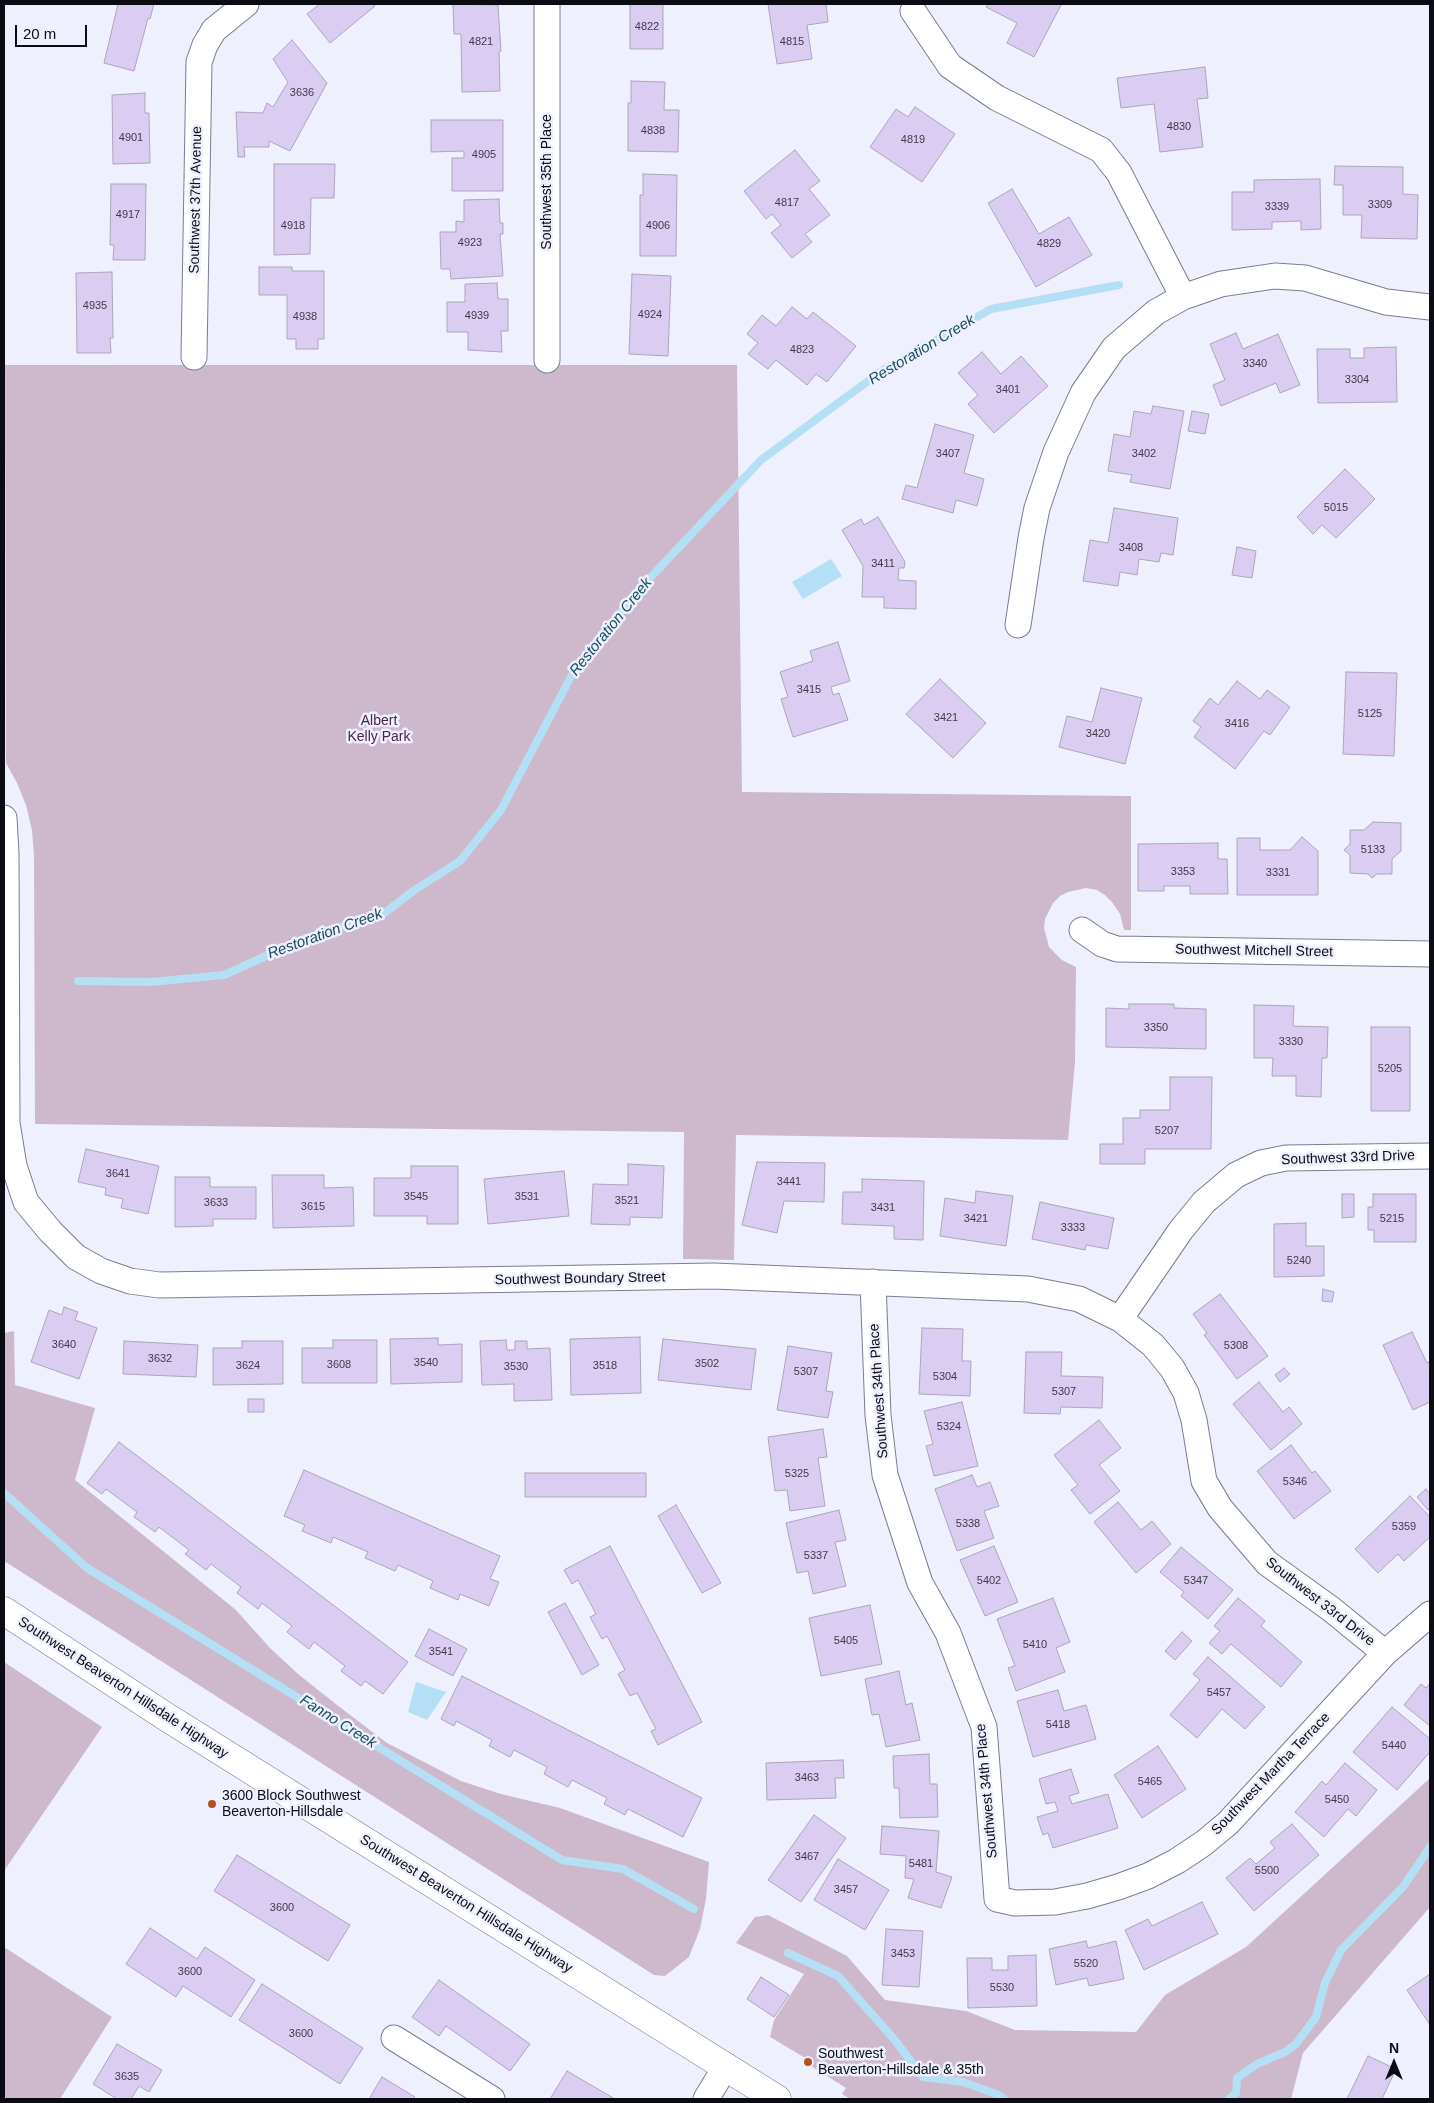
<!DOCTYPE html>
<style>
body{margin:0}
#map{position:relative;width:1434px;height:2103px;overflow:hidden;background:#eef0fd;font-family:Arial,sans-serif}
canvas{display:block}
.frame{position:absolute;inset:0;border:5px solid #0b0c13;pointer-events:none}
.north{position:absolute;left:1369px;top:2038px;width:50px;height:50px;-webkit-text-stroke:4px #eef0fd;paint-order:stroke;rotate:0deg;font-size:14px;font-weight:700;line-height:20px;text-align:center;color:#0b0c13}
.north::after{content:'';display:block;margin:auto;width:18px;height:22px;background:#0b0c13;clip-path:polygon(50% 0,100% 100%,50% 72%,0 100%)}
.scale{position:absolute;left:15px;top:25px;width:72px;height:22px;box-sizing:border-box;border:2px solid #0b0c13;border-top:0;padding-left:6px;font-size:15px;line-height:18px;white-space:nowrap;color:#0b0c13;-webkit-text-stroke:4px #eef0fd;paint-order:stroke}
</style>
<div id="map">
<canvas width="1434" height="2103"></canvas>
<div class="frame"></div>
<div class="north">N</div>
<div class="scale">20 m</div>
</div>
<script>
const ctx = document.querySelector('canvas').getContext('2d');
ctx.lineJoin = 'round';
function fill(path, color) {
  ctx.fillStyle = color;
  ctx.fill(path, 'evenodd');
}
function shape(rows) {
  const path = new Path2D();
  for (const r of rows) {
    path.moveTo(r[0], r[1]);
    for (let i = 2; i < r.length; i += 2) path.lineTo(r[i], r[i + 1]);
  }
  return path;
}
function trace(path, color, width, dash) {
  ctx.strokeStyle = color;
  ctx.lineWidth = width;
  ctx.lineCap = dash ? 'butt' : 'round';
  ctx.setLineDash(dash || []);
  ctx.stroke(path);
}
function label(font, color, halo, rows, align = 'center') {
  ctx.font = font + ' Arial,sans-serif';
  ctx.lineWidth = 5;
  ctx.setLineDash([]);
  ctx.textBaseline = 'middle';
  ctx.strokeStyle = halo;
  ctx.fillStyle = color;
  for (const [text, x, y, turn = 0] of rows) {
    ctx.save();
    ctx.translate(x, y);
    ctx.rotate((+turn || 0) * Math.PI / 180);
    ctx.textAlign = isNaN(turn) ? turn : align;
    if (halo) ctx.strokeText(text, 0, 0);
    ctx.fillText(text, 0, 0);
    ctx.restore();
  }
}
const green = shape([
 [5,365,737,365,742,792,1131,796,1131,930,1124,930,1120,914,1112,902,1105,895,1097,890,1086,888,1068,892,1060,896,1053,903,1045,919,1044,928,1049,947,1062,960,1076,967,1075,1062,1068,1140,736,1135,734,1260,683,1259,684,1132,35,1124,34,856,32,830,26,805,17,783,6,763],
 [14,1331,15,1385,95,1408,75,1480,236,1610,270,1648,298,1674,337,1705,387,1743,461,1781,501,1794,560,1808,709,1862,706,1899,700,1929,689,1957,665,1976,654,1975,4,1561,4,1333],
 [4,1662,102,1727,4,1871],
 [1430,1778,1430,1907,1303,2053,1291,2099,850,2099,842,2094,846,2088,811,2066,812,2062,770,2037,774,2020,804,1974,736,1943,755,1917,768,1915,847,1956,885,2000,966,2011,1015,2030,1136,2032,1165,1995,1246,1947],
 [4,1947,112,2017,60,2099,4,2099]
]);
const water = shape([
 [831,559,842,576,803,599,792,582],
 [416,1682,446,1692,427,1720,408,1712]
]);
const stream = shape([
 [78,981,151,982,224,975,301,940,386,912,413,891,460,861,501,810,576,667,635,594,761,460,883,370,991,309,1119,285],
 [4,1493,87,1568,562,1860,623,1869,694,1909],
 [788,1953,838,1976,894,2039,923,2077,963,2082,999,2095,1004,2099],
 [1229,2099,1236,2093,1237,2078,1257,2064,1285,2052,1296,2044,1316,2017,1325,1983,1341,1950,1403,1887,1430,1847]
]);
const building = shape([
 [118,4,154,4,150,19,148,18,134,71,104,63,118,4],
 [320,4,373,4,375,6,330,43,307,14,320,4],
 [453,4,498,5,501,51,499,52,500,91,462,92,461,34,454,34,453,4],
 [630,4,663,4,663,49,630,49,630,4],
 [768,4,826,4,828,22,807,25,812,59,777,64,768,4],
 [988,4,1059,4,1061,5,1034,57,1007,43,1017,23,986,7,988,4],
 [292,40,327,83,290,151,269,141,269,147,244,147,245,157,238,157,236,112,263,113,267,103,273,107,288,82,273,59,292,40],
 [1205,67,1208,98,1197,99,1203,147,1160,152,1154,104,1121,108,1117,78,1205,67],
 [631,81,665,82,664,110,679,110,678,152,628,151,628,103,631,103,631,81],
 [145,93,145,113,149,113,150,163,113,164,112,95,145,93],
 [915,107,955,134,922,182,870,147,896,109,908,117,915,107],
 [431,120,503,120,503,191,452,191,452,158,464,158,464,151,431,152,431,120],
 [795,150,820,181,809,189,830,215,805,234,812,242,792,258,771,233,781,225,772,214,766,219,744,191,795,150],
 [274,164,335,164,334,198,311,198,310,254,274,255,274,164],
 [1335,166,1403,167,1403,194,1418,195,1417,239,1361,238,1362,215,1343,215,1343,185,1334,185,1335,166],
 [643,174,677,175,676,256,640,256,640,195,643,195,643,174],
 [1320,179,1321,229,1301,230,1301,221,1272,222,1272,229,1232,230,1232,192,1254,192,1254,180,1320,179],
 [111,184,146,184,145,260,113,260,114,245,110,245,111,184],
 [1012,189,1039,234,1069,217,1092,255,1036,287,988,203,1012,189],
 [499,199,500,223,503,223,503,234,500,234,503,276,451,279,450,269,441,269,440,232,456,232,456,221,464,222,464,200,499,199],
 [259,267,292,267,292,271,324,271,324,339,318,339,318,349,296,349,296,339,287,339,287,295,259,295,259,267],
 [112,272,113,338,110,338,111,353,77,353,76,273,112,272],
 [632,274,671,276,668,356,629,354,632,274],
 [497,283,498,299,508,299,508,331,501,331,502,352,468,350,468,332,447,332,447,302,465,302,465,284,497,283],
 [792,307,807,319,813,312,856,346,827,382,816,374,807,385,776,360,768,369,748,354,758,343,747,334,762,315,776,326,792,307],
 [1236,333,1243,349,1278,334,1300,385,1280,393,1276,383,1221,406,1213,385,1225,380,1210,344,1236,333],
 [1396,347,1397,402,1318,403,1317,349,1350,349,1350,358,1364,358,1364,348,1396,347],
 [982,352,1001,374,1021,356,1048,386,994,433,968,404,978,395,958,373,982,352],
 [1153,406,1184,411,1170,489,1130,482,1132,475,1108,471,1114,434,1130,437,1134,411,1151,414,1153,406],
 [1192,411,1209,414,1205,434,1188,431,1192,411],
 [935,424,974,435,964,473,984,479,977,506,956,500,953,513,902,499,906,485,917,488,935,424],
 [1345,469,1375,499,1336,538,1322,525,1313,534,1297,517,1345,469],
 [1114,508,1178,518,1173,555,1161,553,1159,562,1139,559,1137,575,1120,572,1118,586,1083,581,1090,540,1108,543,1114,508],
 [878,517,905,562,904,568,899,568,898,580,916,581,916,609,884,608,884,597,862,597,863,566,842,530,861,519,864,525,878,517],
 [1237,547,1256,551,1252,578,1232,575,1237,547],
 [838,642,850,681,831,687,833,695,839,693,848,720,793,737,781,699,788,697,780,672,813,661,810,651,838,642],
 [1346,672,1397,673,1394,756,1343,754,1346,672],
 [940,679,986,723,953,758,906,714,940,679],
 [1237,681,1260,699,1267,690,1290,707,1270,735,1264,731,1235,769,1194,737,1201,727,1193,721,1210,698,1218,705,1237,681],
 [1101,688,1142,698,1125,764,1059,747,1067,716,1092,722,1101,688],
 [1373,822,1401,823,1401,851,1392,859,1392,874,1377,874,1372,878,1368,874,1350,873,1350,855,1344,850,1350,844,1350,830,1364,830,1373,822],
 [1302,837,1318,851,1318,895,1237,895,1237,838,1260,838,1260,850,1290,850,1302,837],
 [1218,843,1218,859,1227,859,1228,894,1190,894,1190,886,1164,886,1164,891,1138,891,1138,844,1218,843],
 [1129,1004,1174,1004,1174,1008,1206,1009,1206,1049,1106,1047,1106,1008,1129,1009,1129,1004],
 [1254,1005,1294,1006,1293,1026,1328,1027,1327,1058,1322,1058,1321,1097,1296,1096,1296,1076,1272,1076,1273,1058,1254,1058,1254,1005],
 [1371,1027,1410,1027,1410,1111,1371,1111,1371,1027],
 [1170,1077,1212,1077,1211,1149,1145,1149,1145,1164,1100,1164,1100,1144,1123,1144,1123,1118,1140,1118,1140,1110,1170,1110,1170,1077],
 [86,1149,159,1166,148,1214,121,1208,123,1199,105,1195,106,1188,78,1182,86,1149],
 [757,1162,825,1163,824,1202,784,1201,777,1233,742,1225,757,1162],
 [628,1164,664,1166,662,1218,630,1217,630,1225,591,1224,593,1184,628,1185,628,1164],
 [411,1166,458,1166,458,1224,427,1224,427,1216,374,1216,374,1178,411,1178,411,1166],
 [564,1171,569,1216,488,1224,484,1179,564,1171],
 [272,1175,324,1175,324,1188,353,1187,354,1226,273,1228,272,1175],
 [175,1177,210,1177,210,1187,256,1187,256,1219,213,1219,213,1226,175,1227,175,1177],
 [862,1179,924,1181,923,1240,894,1239,894,1226,842,1224,843,1192,862,1192,862,1179],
 [976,1191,1013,1196,1006,1246,940,1236,945,1198,975,1203,976,1191],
 [1342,1194,1354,1194,1354,1217,1342,1218,1342,1194],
 [1373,1194,1416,1194,1416,1242,1374,1242,1374,1230,1368,1230,1368,1207,1373,1207,1373,1194],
 [1040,1202,1114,1218,1108,1249,1086,1245,1085,1250,1032,1239,1040,1202],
 [1306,1223,1306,1246,1324,1246,1324,1276,1274,1277,1274,1224,1306,1223],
 [1323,1289,1334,1292,1332,1302,1322,1301,1323,1289],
 [1220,1294,1268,1356,1237,1379,1204,1335,1207,1333,1193,1314,1220,1294],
 [64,1307,78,1312,75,1320,97,1328,79,1379,31,1362,49,1310,62,1315,64,1307],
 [922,1328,963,1329,962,1361,971,1361,970,1396,919,1394,922,1328],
 [1412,1332,1427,1363,1430,1361,1430,1402,1413,1410,1383,1345,1412,1332],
 [640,1337,641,1393,571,1395,570,1339,640,1337],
 [438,1338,438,1345,462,1344,462,1382,391,1384,390,1339,438,1338],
 [663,1339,756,1349,751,1390,658,1380,663,1339],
 [333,1340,377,1340,377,1383,302,1383,302,1348,333,1348,333,1340],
 [506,1340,507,1350,515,1350,515,1341,527,1341,527,1349,550,1348,552,1400,514,1401,514,1384,482,1385,480,1341,506,1340],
 [124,1341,198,1345,196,1377,123,1374,124,1341],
 [242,1341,283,1341,283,1384,213,1385,213,1348,242,1348,242,1341],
 [788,1346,832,1353,826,1391,833,1392,828,1418,777,1410,788,1346],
 [1026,1352,1062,1352,1061,1376,1103,1377,1102,1408,1061,1407,1060,1414,1024,1413,1026,1352],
 [1284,1368,1290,1374,1280,1382,1275,1375,1284,1368],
 [1259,1382,1283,1412,1289,1407,1302,1424,1271,1450,1233,1404,1259,1382],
 [248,1399,264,1399,264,1412,248,1412,248,1399],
 [962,1402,978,1466,934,1476,926,1446,933,1444,924,1411,962,1402],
 [1099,1420,1121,1448,1099,1465,1120,1491,1090,1514,1071,1490,1078,1485,1054,1455,1099,1420],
 [823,1429,827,1457,818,1458,825,1506,790,1511,787,1490,775,1491,768,1437,823,1429],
 [119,1442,408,1662,383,1694,365,1681,361,1686,341,1671,345,1666,314,1642,309,1649,287,1632,292,1626,262,1603,258,1609,237,1593,241,1587,211,1564,206,1570,185,1554,189,1550,159,1527,155,1532,134,1517,137,1512,106,1489,102,1494,87,1483,119,1442],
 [1291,1445,1312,1473,1315,1471,1331,1491,1294,1519,1257,1471,1291,1445],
 [304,1470,500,1556,490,1579,499,1582,489,1606,460,1594,458,1600,430,1588,433,1581,398,1565,395,1571,365,1558,368,1552,333,1537,331,1543,302,1531,305,1525,284,1516,304,1470],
 [525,1473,646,1473,646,1497,525,1497,525,1473],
 [972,1475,977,1487,990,1482,999,1506,984,1511,994,1538,957,1551,935,1489,972,1475],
 [1426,1489,1430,1494,1430,1507,1428,1510,1417,1497,1426,1489],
 [1410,1496,1430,1517,1430,1537,1404,1561,1398,1554,1378,1573,1355,1549,1410,1496],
 [1118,1502,1141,1530,1152,1521,1171,1544,1136,1573,1094,1522,1118,1502],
 [676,1505,721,1583,702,1593,658,1516,676,1505],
 [839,1510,846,1540,835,1542,846,1586,813,1594,808,1571,797,1573,786,1523,839,1510],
 [610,1546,702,1722,658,1745,651,1731,656,1729,637,1693,630,1696,618,1674,625,1670,607,1636,602,1639,590,1617,596,1614,578,1580,572,1584,564,1570,610,1546],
 [994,1546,1018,1602,985,1616,960,1560,994,1546],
 [1181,1547,1233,1590,1208,1619,1181,1596,1184,1592,1160,1572,1181,1547],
 [1053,1598,1070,1642,1056,1648,1065,1672,1016,1691,1008,1668,1015,1666,997,1619,1053,1598],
 [1238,1598,1265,1621,1261,1626,1302,1662,1281,1687,1231,1644,1222,1654,1209,1643,1220,1631,1214,1626,1238,1598],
 [565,1603,599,1665,582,1675,548,1612,565,1603],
 [870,1605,882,1664,821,1676,809,1618,870,1605],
 [429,1629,467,1649,453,1676,415,1656,429,1629],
 [1182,1632,1192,1641,1175,1660,1165,1651,1182,1632],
 [1208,1657,1265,1707,1245,1729,1222,1709,1197,1738,1170,1715,1200,1680,1193,1674,1208,1657],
 [899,1671,906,1705,912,1703,920,1740,886,1747,879,1714,872,1715,865,1679,899,1671],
 [462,1676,702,1798,683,1837,628,1809,625,1815,604,1804,607,1798,572,1780,568,1787,544,1774,547,1767,514,1750,510,1757,489,1746,492,1740,456,1721,454,1726,441,1719,462,1676],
 [1430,1683,1430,1726,1404,1705,1421,1684,1426,1688,1430,1683],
 [1058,1690,1064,1711,1086,1705,1096,1739,1033,1757,1017,1701,1058,1690],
 [1392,1707,1430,1739,1430,1752,1397,1790,1353,1752,1392,1707],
 [1158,1746,1186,1789,1142,1818,1114,1775,1158,1746],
 [929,1754,930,1784,937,1784,938,1817,900,1818,899,1788,894,1788,893,1756,929,1754],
 [843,1760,844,1778,835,1778,836,1798,767,1800,766,1763,843,1760],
 [1345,1763,1377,1790,1356,1816,1348,1809,1324,1837,1295,1812,1322,1781,1326,1785,1345,1763],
 [1071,1769,1079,1793,1069,1796,1072,1804,1108,1794,1118,1828,1053,1848,1048,1833,1043,1835,1037,1817,1058,1811,1055,1802,1046,1804,1039,1779,1071,1769],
 [814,1815,846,1838,801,1902,768,1880,814,1815],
 [1292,1824,1319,1855,1254,1911,1226,1878,1250,1858,1256,1864,1275,1848,1270,1842,1292,1824],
 [882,1826,939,1831,936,1872,952,1877,941,1908,908,1898,914,1879,905,1878,906,1856,880,1854,882,1826],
 [237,1855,350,1925,328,1961,214,1891,237,1855],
 [838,1859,889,1890,865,1930,814,1900,838,1859],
 [1202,1902,1218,1934,1144,1970,1125,1930,1148,1919,1152,1926,1202,1902],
 [150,1928,197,1959,205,1947,255,1980,231,2017,183,1986,176,1997,126,1964,150,1928],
 [886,1929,923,1931,919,1987,882,1985,886,1929],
 [1086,1941,1088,1948,1116,1941,1124,1979,1089,1986,1087,1978,1056,1985,1049,1949,1086,1941],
 [1036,1955,1037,2006,968,2008,967,1958,992,1958,992,1970,1008,1970,1008,1956,1036,1955],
 [1430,1974,1430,2025,1407,1990,1430,1974],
 [761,1977,789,1995,774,2017,747,1999,761,1977],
 [439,1980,530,2044,510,2071,446,2026,439,2036,412,2017,439,1980],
 [262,1984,363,2048,340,2084,239,2020,262,1984],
 [117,2044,162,2070,149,2092,139,2086,131,2099,117,2099,93,2084,117,2044],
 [1368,2056,1396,2069,1382,2099,1347,2099,1368,2056],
 [567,2071,615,2099,550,2099,567,2071],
 [382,2077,415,2097,413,2099,369,2099,382,2077]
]);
const minor = shape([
 [547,4,547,360],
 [913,11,950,66,997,98,1101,150,1119,173,1183,297],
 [194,357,199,62,205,45,214,30,246,4],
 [1018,625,1031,538,1037,508,1056,452,1083,393,1114,348,1156,312,1183,297,1221,284,1275,276,1305,278,1386,302,1430,307],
 [4,818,6,853,7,1123,14,1166,26,1202,50,1231,76,1257,101,1271,130,1281,159,1285,714,1276,1028,1289,1079,1299,1120,1319,1153,1345,1172,1368,1186,1393,1194,1420,1204,1481,1220,1508,1267,1563,1331,1609,1385,1653],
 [1082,930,1102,944,1117,949,1430,954],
 [873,1282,878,1415,885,1475,920,1583,948,1633,984,1727,997,1899,1015,1903,1055,1902,1087,1896,1118,1887,1148,1876,1177,1861,1204,1843,1228,1823,1385,1653,1430,1614],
 [1120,1319,1181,1230,1204,1202,1236,1175,1261,1163,1286,1158,1430,1156],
 [394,2038,492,2099],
 [706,2099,726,2066]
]);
const primary = shape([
 [4,1611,168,1718,777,2099]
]);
const markers = [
 [212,1804,5,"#b65022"],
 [808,2062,5,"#b65022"]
];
const numberNames = [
 ["4822",647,27],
 ["4821",481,42],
 ["4815",792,42],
 ["3636",302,93],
 ["4830",1179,127],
 ["4838",653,131],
 ["4901",131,138],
 ["4819",913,140],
 ["4905",484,155],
 ["4817",787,203],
 ["3309",1380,205],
 ["3339",1277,207],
 ["4917",128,215],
 ["4918",293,226],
 ["4906",658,226],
 ["4923",470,243],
 ["4829",1049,244],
 ["4935",95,306],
 ["4924",650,315],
 ["4939",477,316],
 ["4938",305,317],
 ["4823",802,350],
 ["3340",1255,364],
 ["3304",1357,380],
 ["3401",1008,390],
 ["3407",948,454],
 ["3402",1144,454],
 ["5015",1336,508],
 ["3408",1131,548],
 ["3411",883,564],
 ["3415",809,690],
 ["5125",1370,714],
 ["3421",946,718],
 ["3416",1237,724],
 ["3420",1098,734],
 ["5133",1373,850],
 ["3353",1183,872],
 ["3331",1278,873],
 ["3350",1156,1028],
 ["3330",1291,1042],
 ["5205",1390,1069],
 ["5207",1167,1131],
 ["3641",118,1174],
 ["3441",789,1182],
 ["3545",416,1197],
 ["3531",527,1197],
 ["3521",627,1201],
 ["3633",216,1203],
 ["3615",313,1207],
 ["3431",883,1208],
 ["3421",976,1219],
 ["5215",1392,1219],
 ["3333",1073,1228],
 ["5240",1299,1261],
 ["3640",64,1345],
 ["5308",1236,1346],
 ["3632",160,1359],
 ["3540",426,1363],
 ["3502",707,1364],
 ["3608",339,1365],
 ["3624",248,1366],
 ["3518",605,1366],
 ["3530",516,1367],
 ["5307",806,1372],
 ["5304",945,1377],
 ["5307",1064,1392],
 ["5324",949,1427],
 ["5325",797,1474],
 ["5346",1295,1482],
 ["5338",968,1524],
 ["5359",1404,1527],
 ["5337",816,1556],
 ["5402",989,1581],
 ["5347",1196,1581],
 ["5405",846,1641],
 ["5410",1035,1645],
 ["3541",441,1652],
 ["5457",1219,1693],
 ["5418",1058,1725],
 ["5440",1394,1746],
 ["3463",807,1778],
 ["5465",1150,1782],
 ["5450",1337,1800],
 ["3467",807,1857],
 ["5481",921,1864],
 ["5500",1267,1871],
 ["3457",846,1890],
 ["3600",282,1908],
 ["3453",903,1954],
 ["5520",1086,1964],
 ["3600",190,1972],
 ["5530",1002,1988],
 ["3600",301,2034],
 ["3635",127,2077]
];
const streetNames = [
 ["Southwest 35th Place",547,182,-90],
 ["Southwest 37th Avenue",196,200,-89],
 ["Southwest Mitchell Street",1254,951,1],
 ["Southwest 33rd Drive",1348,1158,-2],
 ["Southwest Boundary Street",580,1279,-1],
 ["Southwest 34th Place",879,1391,-94],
 ["Southwest 33rd Drive",1320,1602,38],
 ["Southwest Beaverton Hillsdale Highway",123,1688,33],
 ["Southwest Martha Terrace",1271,1774,-46],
 ["Southwest 34th Place",987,1791,-95],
 ["Southwest Beaverton Hillsdale Highway",466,1904,32]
];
const parkNames = [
 ["Albert",379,721],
 ["Kelly Park",379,737]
];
const poiNames = [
 ["3600 Block Southwest",222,1796],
 ["Beaverton-Hillsdale",222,1812],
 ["Southwest",818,2054],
 ["Beaverton-Hillsdale & 35th",818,2070]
];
const waterNames = [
 ["Restoration Creek",922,350,-31],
 ["Restoration Creek",611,627,-51],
 ["Restoration Creek",325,934,-20],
 ["Fanno Creek",338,1722,32]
];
fill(green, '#ceb9cc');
fill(water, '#b5dff4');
trace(stream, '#b5dff4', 8);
fill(building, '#dbccf1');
trace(building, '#ada5b9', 1);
trace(minor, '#7b7d90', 27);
trace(primary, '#7b7d90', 29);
trace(minor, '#fff', 25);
trace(primary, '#fff', 28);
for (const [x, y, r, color] of markers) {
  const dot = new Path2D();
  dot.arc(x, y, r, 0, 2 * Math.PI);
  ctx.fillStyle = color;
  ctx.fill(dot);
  trace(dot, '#eef0fd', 2);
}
label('11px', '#3f3c4a', null, numberNames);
label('14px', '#0b0c13', '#eef0fd', streetNames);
label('14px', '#4c244a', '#eef0fd', parkNames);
label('14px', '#0b0c13', '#eef0fd', poiNames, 'left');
label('italic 15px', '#174c62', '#eef0fd', waterNames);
</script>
